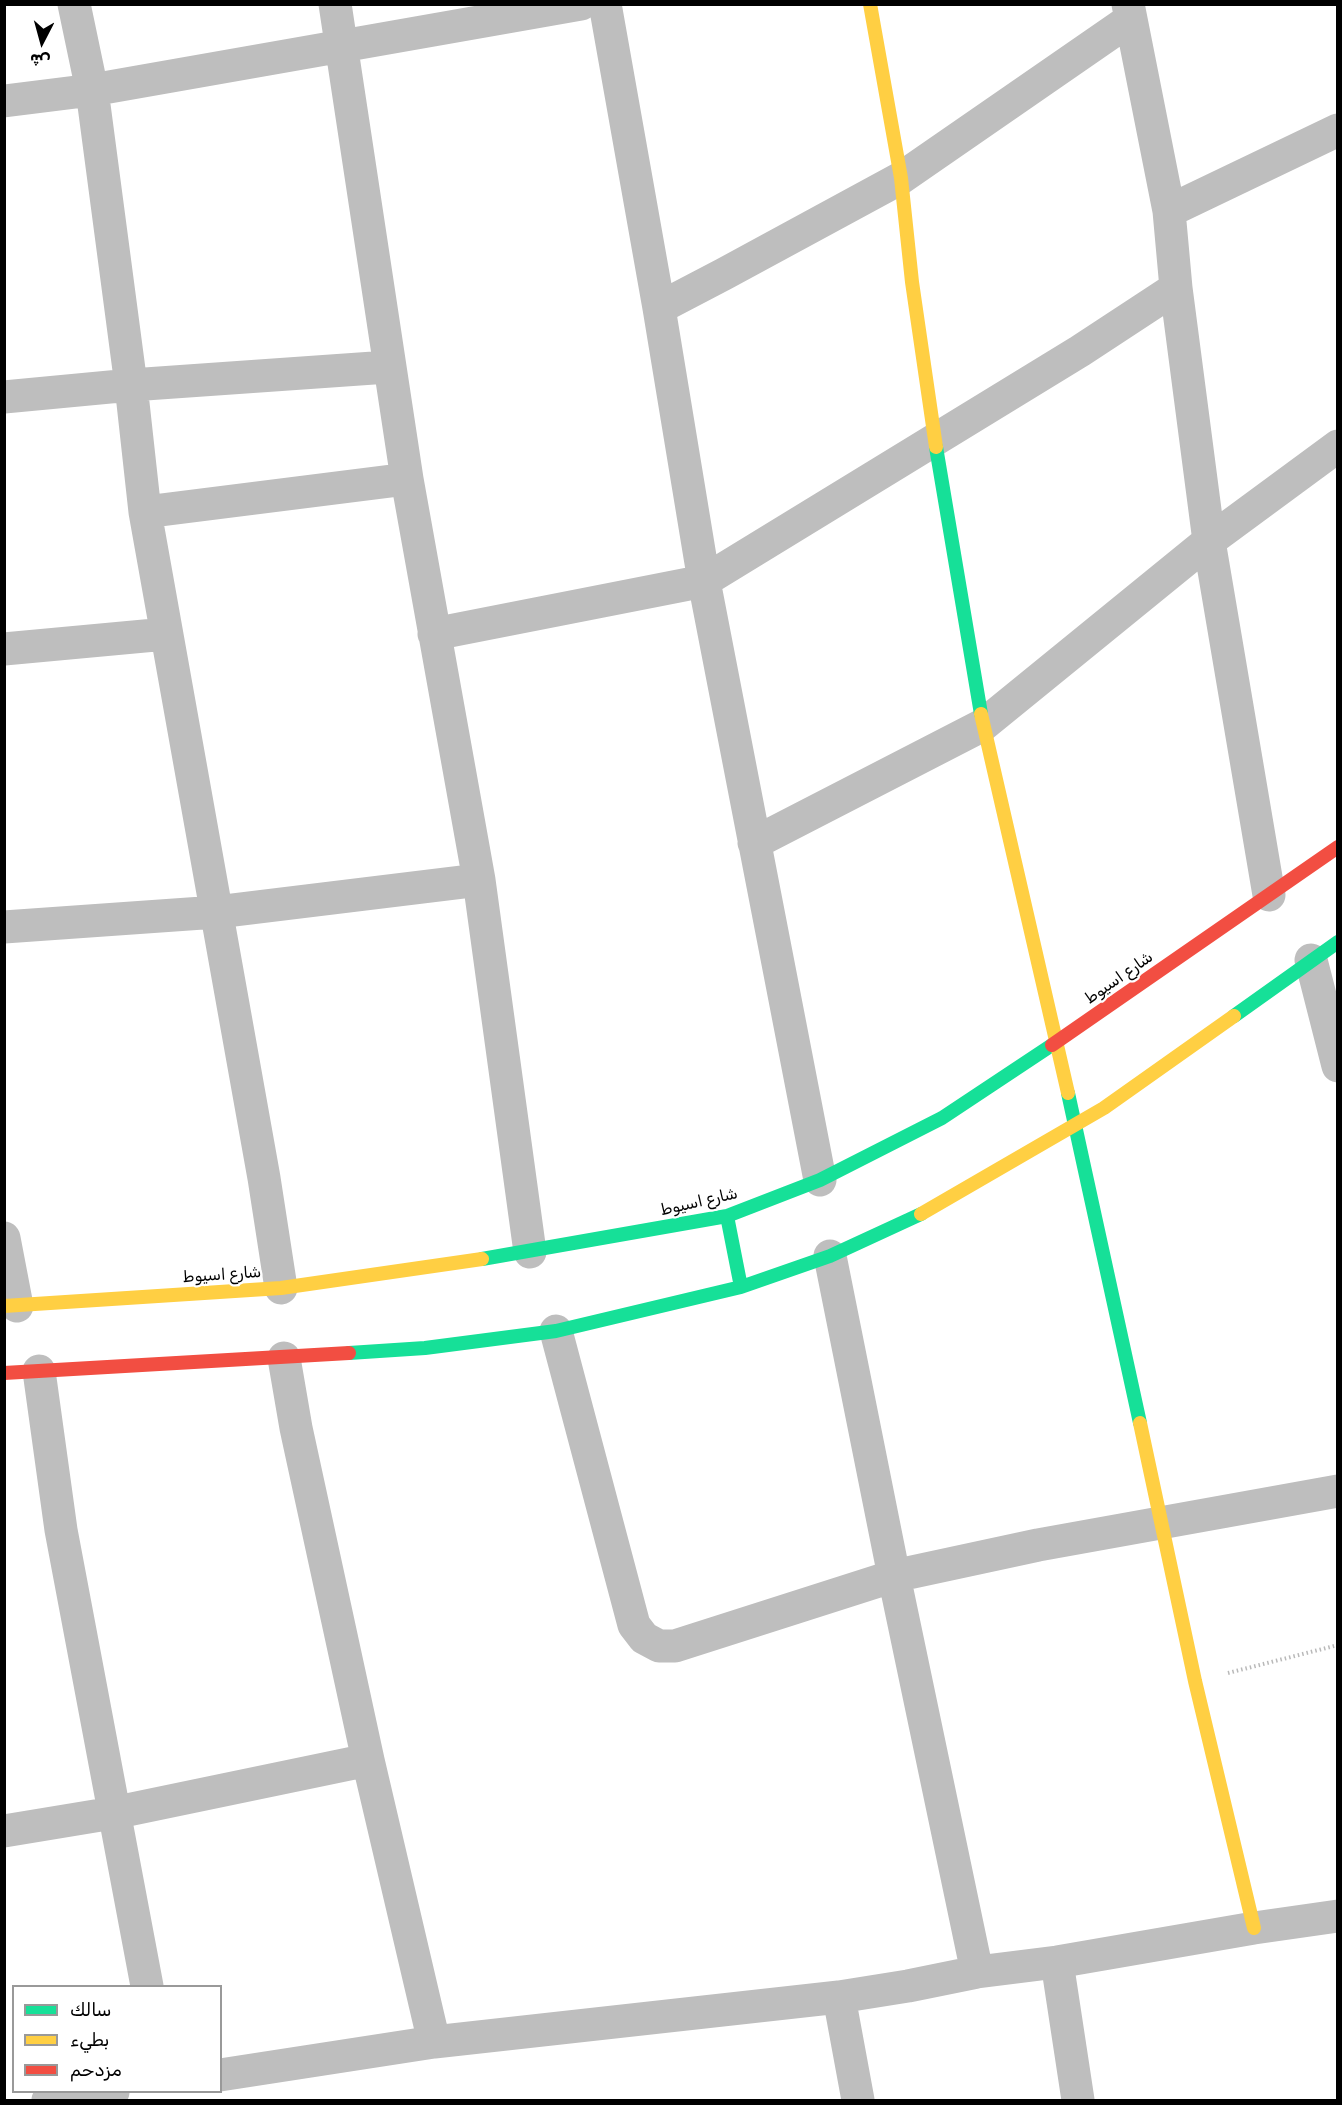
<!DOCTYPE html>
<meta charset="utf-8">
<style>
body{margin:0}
#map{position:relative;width:1342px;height:2105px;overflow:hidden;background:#fff;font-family:Rubik,"Noto Naskh Arabic",sans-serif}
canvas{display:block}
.frame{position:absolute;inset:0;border:6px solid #000;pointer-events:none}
.legend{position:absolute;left:12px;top:1985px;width:210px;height:108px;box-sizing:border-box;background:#fff;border:2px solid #999;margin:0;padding:8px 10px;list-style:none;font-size:18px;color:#000}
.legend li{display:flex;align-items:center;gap:12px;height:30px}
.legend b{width:30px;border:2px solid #999}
.north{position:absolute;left:12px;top:12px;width:60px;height:60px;-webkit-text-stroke:4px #fff;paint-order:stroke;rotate:186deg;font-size:16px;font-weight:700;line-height:24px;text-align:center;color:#000}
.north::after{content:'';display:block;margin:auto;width:21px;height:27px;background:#000;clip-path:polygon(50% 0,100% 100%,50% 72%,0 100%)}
</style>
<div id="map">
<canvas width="1342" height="2105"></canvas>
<div class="frame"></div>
<ul class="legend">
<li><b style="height:8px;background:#16e098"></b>سالك</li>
<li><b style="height:8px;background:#ffcf43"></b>بطيء</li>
<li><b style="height:8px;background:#f24e42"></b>مزدحم</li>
</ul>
<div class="north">ش</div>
</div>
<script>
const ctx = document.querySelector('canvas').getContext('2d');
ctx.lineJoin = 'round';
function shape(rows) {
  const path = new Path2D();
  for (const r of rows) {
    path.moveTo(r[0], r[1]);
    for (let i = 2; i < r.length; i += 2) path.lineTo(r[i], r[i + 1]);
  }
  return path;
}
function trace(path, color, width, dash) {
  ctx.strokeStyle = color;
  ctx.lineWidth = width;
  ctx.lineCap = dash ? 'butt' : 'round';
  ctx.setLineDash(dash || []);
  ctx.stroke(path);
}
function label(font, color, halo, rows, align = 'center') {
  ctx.font = font + ' Rubik,"Noto Naskh Arabic",sans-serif';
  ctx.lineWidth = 4.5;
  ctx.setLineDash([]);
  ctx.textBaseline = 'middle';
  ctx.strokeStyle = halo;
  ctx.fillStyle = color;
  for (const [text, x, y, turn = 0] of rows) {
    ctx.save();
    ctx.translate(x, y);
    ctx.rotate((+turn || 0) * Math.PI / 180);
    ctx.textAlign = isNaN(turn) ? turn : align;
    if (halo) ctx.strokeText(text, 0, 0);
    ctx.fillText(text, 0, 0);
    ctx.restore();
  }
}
const path = shape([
 [1228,1673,1338,1645]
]);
const street = shape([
 [74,4,92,90,131,385,145,512,264,1178,281,1288],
 [335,4,407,479],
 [605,4,659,308,704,581,820,1180],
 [1128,4,1169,211,1176,288,1209,541,1269,895],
 [4,101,92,90,581,4],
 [1169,211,1338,130],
 [659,308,724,274,901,178,1131,19],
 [4,397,131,385,388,367],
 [145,512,407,479,479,880,530,1252],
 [434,634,704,581,1080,351,1176,288],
 [4,649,166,634],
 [754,843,983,725,1209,541,1338,446],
 [4,927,217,912,479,880],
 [1311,960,1338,1066],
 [4,1238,17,1306],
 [830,1256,894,1576,977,1972],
 [556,1331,634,1625,644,1638,659,1646,675,1646,894,1576,1038,1545,1338,1491],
 [284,1358,296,1428,368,1760,434,2042],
 [39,1371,61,1530,147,1986],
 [4,1831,113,1813,368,1760],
 [1057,1962,1078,2100],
 [839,1997,858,2100],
 [220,2075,434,2042,839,1997,908,1986,977,1972,1057,1962,1254,1928,1338,1916],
 [48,2100,113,2092]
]);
const fast = shape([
 [936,447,981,714],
 [1234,1016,1338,942],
 [1068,1093,1140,1423],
 [727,1216,741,1287],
 [482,1259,727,1216,820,1180,942,1118,1052,1045],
 [349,1353,425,1348,556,1331,741,1287,830,1256,921,1214]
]);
const slow = shape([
 [870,4,901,178,912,282,936,447],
 [981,714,1068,1093],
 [921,1214,1104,1108,1234,1016],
 [4,1306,281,1288,482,1259],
 [1140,1423,1195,1681,1254,1928]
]);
const jam = shape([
 [1052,1045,1338,847],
 [4,1373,349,1353]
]);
const streetNames = [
 ["شارع اسيوط",1119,978,-35],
 ["شارع اسيوط",699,1202,-13],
 ["شارع اسيوط",222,1275,-4]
];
trace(path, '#b9b9b9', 4, [1.5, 3]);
trace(street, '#bebebe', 33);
trace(fast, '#16e098', 14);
trace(slow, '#ffcf43', 14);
trace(jam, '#f24e42', 14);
label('16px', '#000', '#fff', streetNames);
</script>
